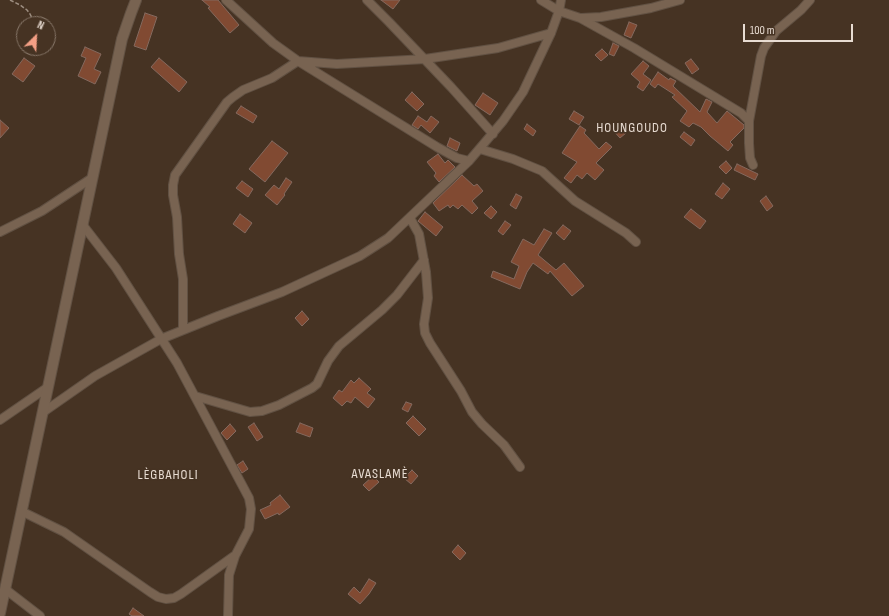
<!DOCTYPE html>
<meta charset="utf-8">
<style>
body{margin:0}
#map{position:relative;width:889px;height:616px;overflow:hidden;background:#463323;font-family:"Sofia Sans Condensed",sans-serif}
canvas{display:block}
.north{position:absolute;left:16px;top:16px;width:40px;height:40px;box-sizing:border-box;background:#463323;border:1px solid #877769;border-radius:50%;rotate:24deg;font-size:11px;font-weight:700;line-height:16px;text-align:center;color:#e8dcd2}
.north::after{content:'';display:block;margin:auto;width:14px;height:18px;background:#f39f85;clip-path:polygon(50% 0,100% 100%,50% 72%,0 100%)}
.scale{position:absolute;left:743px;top:24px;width:110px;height:18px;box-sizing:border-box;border:2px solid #e8dcd2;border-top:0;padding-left:5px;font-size:12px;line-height:14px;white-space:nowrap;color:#e8dcd2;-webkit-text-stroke:3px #463323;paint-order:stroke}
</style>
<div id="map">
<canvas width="889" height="616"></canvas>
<div class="north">N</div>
<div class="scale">100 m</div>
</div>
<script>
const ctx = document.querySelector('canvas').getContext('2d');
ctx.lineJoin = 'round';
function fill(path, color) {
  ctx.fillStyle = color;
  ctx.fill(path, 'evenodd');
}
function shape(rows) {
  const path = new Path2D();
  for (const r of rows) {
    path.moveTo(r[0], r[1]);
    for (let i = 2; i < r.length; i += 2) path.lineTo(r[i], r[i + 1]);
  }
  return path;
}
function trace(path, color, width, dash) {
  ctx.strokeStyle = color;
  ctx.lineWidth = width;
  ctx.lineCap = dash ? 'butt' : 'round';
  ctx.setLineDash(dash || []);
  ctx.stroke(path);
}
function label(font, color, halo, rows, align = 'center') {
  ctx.font = font + ' "Sofia Sans Condensed",sans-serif';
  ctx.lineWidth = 3.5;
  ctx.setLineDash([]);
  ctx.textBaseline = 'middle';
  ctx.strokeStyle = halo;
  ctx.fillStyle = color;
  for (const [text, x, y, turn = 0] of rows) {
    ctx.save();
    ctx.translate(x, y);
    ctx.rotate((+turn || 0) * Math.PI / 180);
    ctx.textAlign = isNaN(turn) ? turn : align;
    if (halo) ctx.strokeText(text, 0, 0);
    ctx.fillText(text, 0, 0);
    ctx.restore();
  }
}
const building = shape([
 [202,0,218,0,239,25,230,33,208,8,210,7,202,0],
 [381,0,400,0,393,9,381,0],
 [145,13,157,17,146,50,134,46,145,13],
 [629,22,637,25,631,38,624,35,629,22],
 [613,43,619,46,614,56,609,54,613,43],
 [85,47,101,54,94,69,101,72,95,84,78,76,86,58,81,56,85,47],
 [602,49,608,55,601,61,595,55,602,49],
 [24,58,35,66,23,82,12,74,24,58],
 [159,58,187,82,179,92,151,67,159,58],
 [691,59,699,69,692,74,685,63,691,59],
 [643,61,649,66,643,74,651,80,643,91,637,87,640,82,631,74,643,61],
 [658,72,669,80,670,78,676,81,673,86,700,112,706,99,712,102,707,112,717,123,727,111,744,125,744,128,730,142,733,145,728,151,710,136,701,127,693,123,689,127,680,121,687,111,672,97,675,95,658,84,655,88,650,84,658,72],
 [412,92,424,104,417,111,405,100,412,92],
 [483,93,498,103,490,115,475,105,483,93],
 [241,106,257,116,253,123,236,113,241,106],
 [574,111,584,117,579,125,569,119,574,111],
 [418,116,427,122,431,116,439,122,430,133,421,125,418,129,412,125,418,116],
 [0,120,9,128,0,138,0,120],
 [616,123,626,133,620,138,611,128,616,123],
 [527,124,536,131,533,136,524,129,527,124],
 [580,126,586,130,584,133,599,149,606,142,612,147,596,163,604,170,595,180,587,173,582,179,577,175,571,183,564,178,577,162,562,153,580,126],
 [684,132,695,140,691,146,680,137,684,132],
 [450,138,460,143,457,151,447,146,450,138],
 [272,141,288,153,265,182,249,169,272,141],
 [438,154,445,163,448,160,455,167,439,182,434,176,436,173,427,162,438,154],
 [726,161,732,168,726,174,719,167,726,161],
 [737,164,758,174,755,180,734,170,737,164],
 [462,175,474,186,477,184,483,191,472,201,478,208,472,214,462,205,458,209,453,205,450,208,448,205,439,211,433,203,462,175],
 [286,178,292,182,284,194,285,195,277,205,265,195,274,185,279,189,286,178],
 [242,181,253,189,248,197,236,188,242,181],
 [723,183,730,189,722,199,715,194,723,183],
 [516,194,522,197,516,209,510,205,516,194],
 [766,196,773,206,767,211,760,201,766,196],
 [491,206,497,212,491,219,484,213,491,206],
 [691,209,706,221,700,229,684,217,691,209],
 [425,212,443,227,436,236,418,221,425,212],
 [240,214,252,223,245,233,233,224,240,214],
 [505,221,511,225,503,235,498,231,505,221],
 [563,225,571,231,564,240,556,233,563,225],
 [544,229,552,233,538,255,556,270,564,263,584,286,572,296,550,271,548,274,533,263,527,272,520,289,491,277,493,271,514,279,519,266,511,262,523,239,534,245,544,229],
 [302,311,309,319,302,326,295,318,302,311],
 [359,378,371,389,367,393,375,399,368,408,355,397,351,403,347,401,342,406,333,398,339,390,342,392,351,380,354,383,359,378],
 [406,402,412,404,408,412,402,409,406,402],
 [413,416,426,429,419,436,406,423,413,416],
 [254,423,263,437,257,441,248,427,254,423],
 [300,423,313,428,310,437,296,432,300,423],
 [230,424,236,431,227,440,221,433,230,424],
 [243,461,248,469,242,473,237,465,243,461],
 [412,470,418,476,411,484,404,478,412,470],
 [373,476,379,482,369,491,363,485,373,476],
 [280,495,290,507,279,515,278,513,265,519,260,510,271,505,270,503,280,495],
 [458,545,466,553,460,560,452,552,458,545],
 [369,579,376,583,369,594,360,604,348,594,354,587,360,593,369,579],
 [133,608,144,616,132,616,129,614,133,608]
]);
const path = shape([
 [10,0,20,5,27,10,30,14,35,24]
]);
const minor = shape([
 [226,0,273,43,298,61,437,147,457,158,469,161],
 [367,0,389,22,451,87,493,134],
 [541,0,559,11,580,18,634,48,741,113,749,121],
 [581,18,601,17,651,8,680,0],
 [480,149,513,159,542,171,575,201,626,233,636,242],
 [753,165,750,158,749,143,749,121,761,56,764,48,776,31,801,10,810,0],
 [410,218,419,234,426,272,428,298,424,324,425,333,430,343,461,391,472,412,482,424,504,445,520,467],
 [82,224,116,268,177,363,249,498,251,509,249,529,235,556,229,575,228,616],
 [0,232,42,211,92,178],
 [183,330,183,279,179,254,177,217,173,195,173,185,175,175,227,102,233,97,243,90,272,78,298,61,337,64,425,59,498,48,551,33],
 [195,396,250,412,262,411,279,405,312,388,317,384,328,361,339,346,382,310,397,295,424,260],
 [42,413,95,376,161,339,218,316,282,292,360,256,388,238,469,161,503,121,523,92,551,33,559,11,561,0],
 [0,420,48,387],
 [21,511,64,532,150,592,158,597,166,599,174,598,181,594,234,556],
 [5,589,40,616]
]);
const tertiary = shape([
 [0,613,122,39,131,13,136,0]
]);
const quarterNames = [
 ["HOUNGOUDO",632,128],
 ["AVASLAMÈ",380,474],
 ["LÈGBAHOLI",168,475]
];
fill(building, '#814a32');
trace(building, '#84695e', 1);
trace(minor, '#615143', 10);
trace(tertiary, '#615143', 12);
trace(path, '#9d8e81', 1.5, [4, 2]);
trace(minor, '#786351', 8);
trace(tertiary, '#786351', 10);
ctx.letterSpacing = '1px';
label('14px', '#e8dcd2', '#463323', quarterNames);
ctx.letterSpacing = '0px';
</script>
